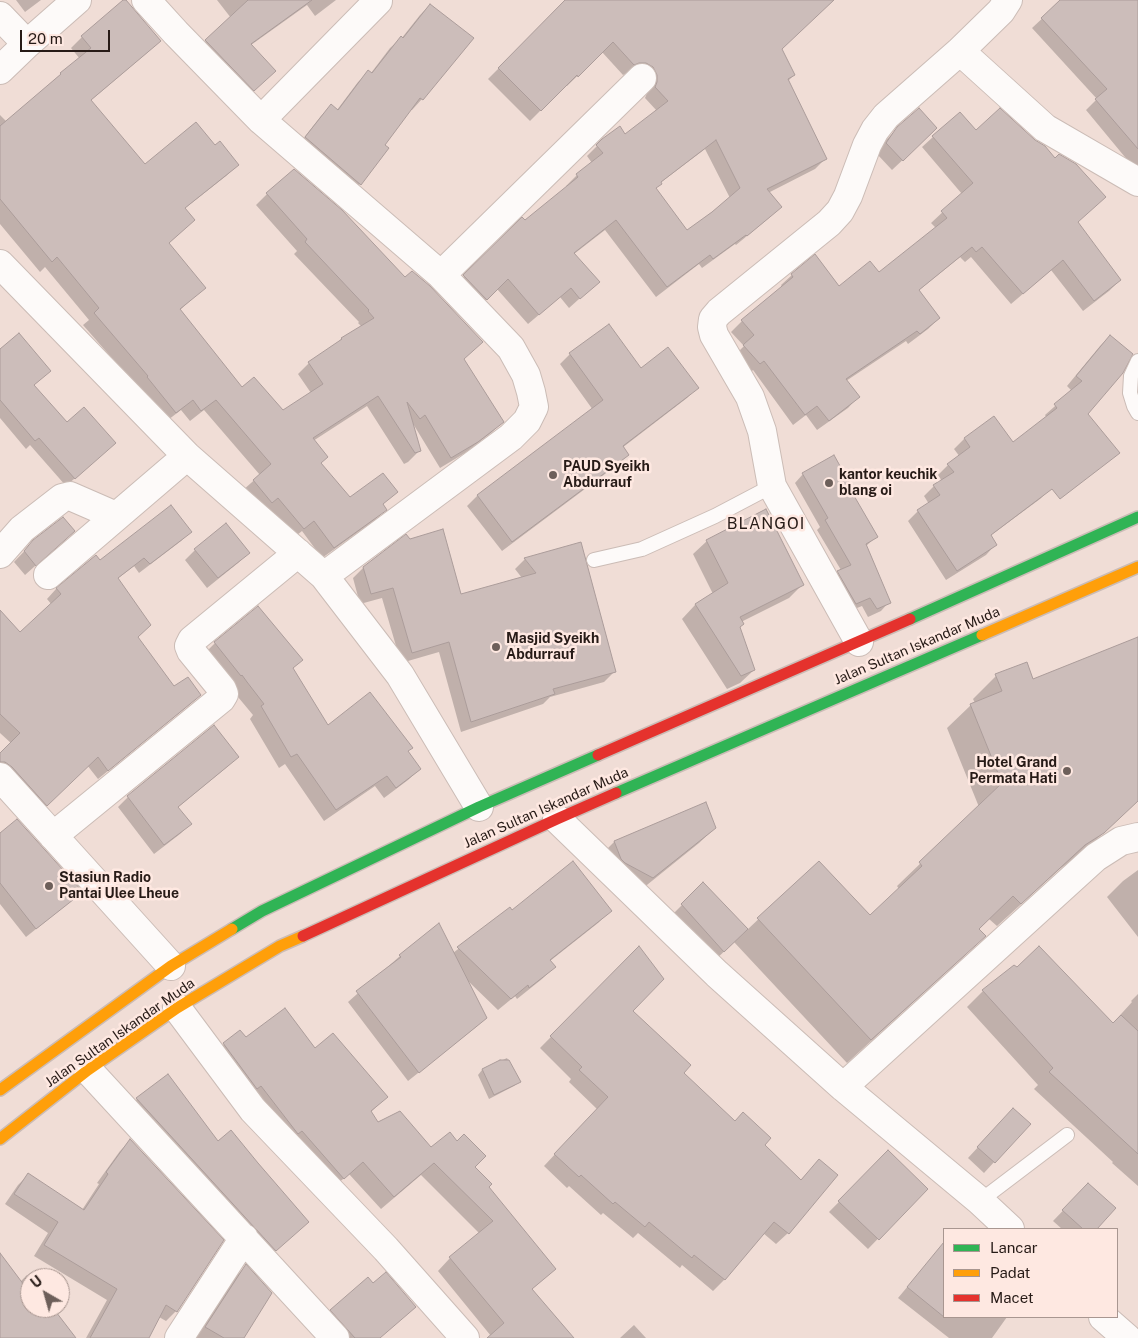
<!DOCTYPE html>
<style>
body{margin:0}
#map{position:relative;width:1138px;height:1338px;overflow:hidden;background:#f0ddd6;font-family:"Public Sans",sans-serif}
canvas{display:block}
.legend{position:absolute;left:943px;top:1228px;width:175px;height:90px;box-sizing:border-box;background:#fee8e1;border:1px solid #a89690;margin:0;padding:6px 9px;list-style:none;font-size:15px;color:#271b17}
.legend li{display:flex;align-items:center;gap:10px;height:25px}
.legend b{width:25px;border:1px solid #a89690}
.north{position:absolute;left:20px;top:1268px;width:50px;height:50px;box-sizing:border-box;background:#fee8e1;border:1px solid #a89690;border-radius:50%;rotate:322deg;font-size:14px;font-weight:700;line-height:20px;text-align:center;color:#271b17}
.north::after{content:'';display:block;margin:auto;width:18px;height:22px;background:#6d5f5a;clip-path:polygon(50% 0,100% 100%,50% 72%,0 100%)}
.scale{position:absolute;left:20px;top:30px;width:90px;height:22px;box-sizing:border-box;border:2px solid #271b17;border-top:0;padding-left:6px;font-size:15px;line-height:18px;white-space:nowrap;color:#271b17;-webkit-text-stroke:4px #fee8e1;paint-order:stroke}
</style>
<div id="map">
<canvas width="1138" height="1338"></canvas>
<ul class="legend">
<li><b style="height:6px;background:#30b455"></b>Lancar</li>
<li><b style="height:6px;background:#ff9f0a"></b>Padat</li>
<li><b style="height:6px;background:#e5322d"></b>Macet</li>
</ul>
<div class="north">U</div>
<div class="scale">20 m</div>
</div>
<script>
const ctx = document.querySelector('canvas').getContext('2d');
ctx.lineJoin = 'round';
function fill(path, color) {
  ctx.fillStyle = color;
  ctx.fill(path, 'evenodd');
}
function shape(rows) {
  const path = new Path2D();
  for (const r of rows) {
    path.moveTo(r[0], r[1]);
    for (let i = 2; i < r.length; i += 2) path.lineTo(r[i], r[i + 1]);
  }
  return path;
}
function trace(path, color, width, dash) {
  ctx.strokeStyle = color;
  ctx.lineWidth = width;
  ctx.lineCap = dash ? 'butt' : 'round';
  ctx.setLineDash(dash || []);
  ctx.stroke(path);
}
function label(font, color, halo, rows, align = 'center') {
  ctx.font = font + ' "Public Sans",sans-serif';
  ctx.lineWidth = 5;
  ctx.setLineDash([]);
  ctx.textBaseline = 'middle';
  ctx.strokeStyle = halo;
  ctx.fillStyle = color;
  for (const [text, x, y, turn = 0] of rows) {
    ctx.save();
    ctx.translate(x, y);
    ctx.rotate((+turn || 0) * Math.PI / 180);
    ctx.textAlign = isNaN(turn) ? turn : align;
    if (halo) ctx.strokeText(text, 0, 0);
    ctx.fillText(text, 0, 0);
    ctx.restore();
  }
}
const shadow = shape([
 [16,0,41,0,25,12],
 [125,0,159,41,148,52,90,101,145,166,214,147,237,165,226,176,184,209,194,220,168,244,204,288,180,310,242,388,282,412,311,393,298,374,309,363,335,346,341,339,362,327,358,323,359,322,294,254,297,251,256,205,267,194,294,171,463,359,502,422,491,433,465,453,440,468,412,422,419,451,408,462,404,464,367,406,313,441,320,463,350,499,396,492,382,505,386,509,375,520,322,558,302,531,292,539,242,491,260,475,204,410,190,421,181,410,164,423,138,388,83,325,89,320,45,267,40,272,0,224,0,115,7,122,61,74,80,59,71,48,82,37],
 [217,0,336,0,315,16,307,5,251,45,264,81,243,100,195,51,231,18],
 [567,0,833,0,781,49,794,75,787,82,825,159,815,169,768,193,770,217,736,245,735,244,702,268,699,264,656,297,605,230,574,254,598,282,569,308,560,297,528,324,497,289,476,310,454,286,522,219,525,222,568,187,566,186,577,175,592,163,587,156,603,140,625,135,657,111,645,98,647,93,647,85,635,73,627,73,623,75,602,52,567,86,566,85,530,121,488,79],
 [705,149,730,198,686,232,655,189,660,183],
 [1062,0,1138,0,1138,165,1134,168,1086,110,1097,99,1032,28],
 [430,5,472,39,422,99,412,110,411,109,383,145,387,148,360,184,350,194,296,148,321,116,331,106,337,110,358,82,369,72,371,73,390,48,401,38,401,39,420,15],
 [898,128,926,138,892,170,877,154,887,139],
 [976,132,1077,223,1120,280,1109,291,1083,311,1051,270,1011,304,971,257,965,262,960,257,918,291,939,318,928,329,908,344,906,341,846,381,858,397,848,408,817,430,806,415,793,425,753,370,749,374,734,356,744,346,731,332,742,321,783,288,781,285,792,275,839,288,878,274,936,228,931,223,962,194,922,147,933,137],
 [1110,336,1036,475,1050,489,1040,499,990,536,996,544,986,555,946,580,908,521,918,511,929,504,924,496,934,486,942,481,938,475,948,465,960,457,954,449,964,439,994,418,1013,444,1047,418,1045,415,1072,391,1067,386,1100,346],
 [0,351,41,379,33,386,67,424,106,451,66,486,30,445,26,449,0,418],
 [570,354,641,369,697,387,687,398,622,448,627,455,617,465,502,551,467,506,478,495,593,410,560,364],
 [803,474,852,495,876,537,865,547,889,602,881,611,868,617,862,606,847,612,829,580,838,572,841,570,817,530,820,527,795,483],
 [190,532,181,541,139,573,134,566,117,579,137,638,174,688,199,695,189,705,98,779,87,765,37,814,0,775,0,755,12,744,0,733,0,612,20,634,52,605,47,599,56,589,95,557,100,562],
 [34,541,63,541,25,575,14,562],
 [707,541,802,585,789,598,741,622,739,627,754,670,740,683,727,689,682,619,695,605,713,594,693,554],
 [195,550,248,553,238,563,207,588,185,560],
 [525,559,614,672,604,682,550,697,543,704,461,732,439,652,401,663,382,598,360,604,353,578,363,568,460,595,522,578,515,569],
 [258,608,301,660,292,669,327,726,407,752,420,769,408,780,384,798,375,786,324,821,285,764,279,768,250,719,253,715,203,655,215,643],
 [1138,638,1138,800,1079,856,1061,868,997,926,989,919,978,930,984,936,961,959,847,1063,734,942,710,965,668,919,703,884,747,930,819,862,870,916,899,889,897,886,979,807,947,728,971,705,975,703,973,699,996,676,1033,680],
 [237,757,227,767,177,808,190,824,180,834,154,854,118,807,128,797],
 [706,804,715,828,699,843,637,893,599,857,614,842],
 [0,834,81,892,71,901,26,937,0,904],
 [1138,870,1138,937,1107,897,1123,881],
 [510,909,512,912,610,911,598,923,550,961,554,967,542,979,517,999,515,996,498,1010,468,981,486,1017,476,1027,408,1081,348,1002,400,956,438,925,453,953],
 [639,948,631,1011,682,1073,735,1122,763,1146,800,1181,819,1161,836,1175,788,1233,776,1244,763,1233,724,1280,713,1291,682,1265,680,1268,638,1233,633,1238,603,1213,601,1215,569,1186,567,1188,544,1166,597,1109,569,1082,571,1079,540,1048],
 [1014,966,1112,1024,1132,1002,1131,1001,1138,994,1138,1186,1112,1163,1113,1162,1034,1089,1038,1085,967,1007,983,991],
 [240,1032,245,1039,315,1050,386,1097,370,1113,377,1124,431,1149,473,1167,487,1187,555,1269,531,1290,572,1338,490,1338,491,1336,438,1271,450,1258,480,1234,421,1175,381,1209,349,1174,330,1190,211,1057,224,1044],
 [507,1058,519,1082,514,1086,489,1099,478,1075,482,1070],
 [168,1076,218,1142,308,1222,265,1260,126,1109,137,1099],
 [1003,1120,1029,1124,984,1173,968,1158],
 [130,1141,176,1311,166,1321,159,1317,147,1338,86,1338,107,1300,34,1256,48,1233,5,1204,18,1185,28,1175,82,1210,99,1184,97,1183,120,1151],
 [888,1152,926,1189,868,1249,829,1212],
 [1078,1195,1115,1208,1095,1229,1062,1229,1053,1221],
 [944,1243,944,1317,1007,1317,992,1338,949,1338,898,1298],
 [246,1266,243,1338,196,1338,236,1276],
 [0,1270,20,1282,27,1275,30,1280,30,1308,52,1308,75,1338,0,1338],
 [331,1311,380,1338,336,1338,321,1321],
 [634,1325,646,1338,620,1338]
]);
const building = shape([
 [123,0,126,0,161,41,91,100,145,164,196,122,215,145,220,141,239,165,185,208,195,220,169,243,206,288,180,309,242,387,254,377,283,410,323,384,308,362,342,339,341,338,374,318,368,311,369,310,305,242,307,239,266,193,294,169,342,210,405,277,412,271,430,286,483,342,464,359,504,422,478,442,451,458,425,415,420,419,407,402,421,451,415,453,378,396,313,438,328,457,321,463,350,497,383,473,398,492,383,504,387,510,334,548,314,521,304,529,278,498,272,503,253,480,271,464,216,400,201,411,193,400,176,413,147,377,148,376,94,313,99,308,57,257,52,262,0,199,0,126,61,74,60,73,91,48,81,36,123,0],
 [248,0,312,0,251,44,276,71,254,91,205,40,248,0],
 [565,0,834,0,782,49,795,75,788,79,827,159,767,189,782,207,747,236,746,235,713,259,710,255,667,287,616,220,574,253,600,282,580,299,571,288,539,315,508,279,487,300,463,275,522,217,525,220,578,177,576,174,603,153,596,145,602,139,620,126,625,134,668,101,655,87,657,82,657,75,653,67,646,63,639,63,634,65,613,42,578,77,577,75,541,111,498,68,565,0],
 [716,140,740,188,712,212,687,230,656,188,662,184,661,182,716,140],
 [1060,0,1138,0,1138,149,1095,99,1107,89,1041,18,1060,0],
 [430,4,474,38,423,100,420,98,385,145,389,148,361,185,305,137,331,104,338,110,368,70,372,73,401,36,403,38,430,4],
 [919,108,937,128,903,161,886,143,897,127,919,108],
 [1000,108,1035,140,1045,146,1055,158,1059,154,1076,164,1106,197,1078,222,1121,280,1094,301,1063,260,1023,294,982,247,976,252,972,247,919,290,940,318,920,334,917,331,846,379,860,397,829,421,817,406,805,415,764,361,760,364,743,345,754,335,741,320,793,277,791,274,815,254,839,286,870,261,879,272,947,218,941,211,973,183,932,136,960,112,976,130,1000,108],
 [609,324,641,368,668,347,699,388,623,446,629,455,512,542,477,495,603,400,569,353,609,324],
 [19,333,51,371,34,385,67,422,84,407,116,443,75,479,39,438,35,441,0,400,0,349,19,333],
 [1110,335,1133,354,1123,373,1088,414,1120,453,1060,499,1052,489,991,535,997,545,957,571,917,510,940,495,933,485,954,472,947,464,970,447,964,438,994,416,1013,442,1057,408,1054,404,1082,381,1076,376,1110,335],
 [834,455,855,493,853,494,878,537,866,544,891,603,877,609,870,598,856,604,837,571,851,565,825,520,828,518,802,473,834,455],
 [171,505,192,532,150,564,144,558,118,578,151,625,138,637,174,686,188,677,201,695,108,771,98,757,47,806,12,767,5,762,0,762,0,753,20,733,0,714,0,610,20,632,61,594,56,588,96,555,100,560,171,505],
 [766,509,804,585,740,617,744,624,740,627,755,670,741,676,695,604,728,583,706,540,766,509],
 [63,517,75,531,36,566,24,551,33,540,63,517],
 [226,523,250,553,218,578,194,549,226,523],
 [443,529,461,594,536,573,524,558,581,542,616,672,553,689,555,694,471,722,449,642,412,653,393,588,371,594,363,567,406,534,410,539,443,529],
 [258,606,303,660,293,668,328,725,370,692,413,748,408,751,421,769,396,788,387,776,336,810,297,754,291,757,261,706,264,704,247,682,242,675,241,676,214,642,258,606],
 [1138,637,1138,801,1104,833,1085,845,1021,904,1013,896,979,929,986,936,871,1040,757,918,819,861,870,915,922,866,919,862,1002,783,970,704,1002,691,995,674,1027,662,1033,679,1138,637],
 [214,725,239,757,178,807,192,824,164,845,127,796,214,725],
 [706,802,716,828,653,878,625,863,621,859,614,841,706,802],
 [17,819,83,892,36,929,0,883,0,833,17,819],
 [573,861,612,911,550,960,556,967,529,988,528,985,511,999,457,947,510,907,512,910,573,861],
 [703,882,748,929,724,952,681,904,703,882],
 [439,923,487,1018,419,1073,356,991,401,957,399,955,439,923],
 [639,946,664,979,633,1011,691,1065,684,1073,735,1121,743,1112,771,1138,765,1145,801,1180,819,1159,838,1175,789,1234,774,1222,725,1280,694,1255,692,1258,649,1222,645,1227,615,1202,613,1204,581,1175,579,1177,554,1154,608,1097,579,1070,582,1067,550,1036,639,946],
 [1039,946,1113,1023,1121,1015,1138,1031,1138,1154,1049,1072,1053,1068,982,990,1014,965,1017,967,1039,946],
 [285,1008,315,1048,333,1033,388,1097,371,1111,378,1122,400,1111,431,1147,450,1132,457,1141,464,1134,486,1156,475,1167,492,1184,489,1187,556,1269,532,1289,574,1338,487,1338,504,1323,449,1257,493,1221,434,1163,394,1197,363,1162,344,1179,302,1131,298,1134,261,1086,257,1089,223,1043,240,1030,246,1037,285,1008],
 [500,1060,509,1060,521,1082,494,1095,482,1069,500,1060],
 [168,1074,218,1141,231,1130,258,1163,309,1222,276,1251,136,1098,168,1074],
 [1013,1108,1031,1124,995,1163,977,1147,1013,1108],
 [130,1139,224,1240,177,1312,166,1305,149,1338,90,1338,117,1289,44,1245,58,1222,14,1194,28,1173,84,1210,108,1174,106,1172,130,1139],
 [888,1150,928,1189,879,1240,838,1201,888,1150],
 [1088,1183,1116,1208,1097,1229,1083,1229,1062,1210,1088,1183],
 [944,1242,944,1317,907,1287,944,1242],
 [0,1253,30,1293,30,1308,53,1308,76,1338,0,1338,0,1253],
 [246,1264,272,1293,244,1338,224,1338,205,1327,246,1264],
 [386,1272,416,1307,380,1338,355,1338,330,1310,368,1277,373,1283,386,1272]
]);
const lane = shape([
 [1138,361,1131,376,1130,393,1134,406,1138,413],
 [594,560,642,549,715,516,772,486],
 [980,1201,1067,1135]
]);
const street = shape([
 [146,0,176,33,261,120,441,275,511,348,526,375,531,392,534,407,527,421,511,437,324,576],
 [0,16,27,44],
 [960,51,1045,128,1138,182],
 [0,70,27,44,77,0],
 [261,120,378,1],
 [0,264,187,456,324,576,400,675,479,807],
 [441,275,642,78],
 [0,554,22,529,62,498,70,496,116,516],
 [48,575,187,456],
 [859,642,772,486,762,431,750,397,714,335,712,327,713,319,719,312,829,223,840,211,848,196,867,145,875,130,886,116,960,51,1001,11,1008,0],
 [0,777,171,966],
 [557,819,717,974,843,1087,980,1201,1010,1229],
 [53,836,221,699,224,694,222,689,191,651,189,646,192,640,298,553],
 [177,1008,253,1110,386,1249,465,1338],
 [88,1070,335,1338],
 [843,1087,1096,857,1121,841,1138,837],
 [1103,1317,1127,1338],
 [179,1338,244,1238]
]);
const fast = shape([
 [910,619,1138,517],
 [616,793,982,635],
 [232,929,262,911,479,807,598,755]
]);
const slow = shape([
 [982,635,1138,567],
 [0,1090,171,966,232,929],
 [0,1139,88,1070,177,1008,280,946,303,936]
]);
const jam = shape([
 [598,755,910,619],
 [303,936,557,819,616,793]
]);
const markers = [
 [553,475,5,"#6d5f5a"],
 [829,483,5,"#6d5f5a"],
 [496,647,5,"#6d5f5a"],
 [1067,771,5,"#6d5f5a"],
 [49,886,5,"#6d5f5a"]
];
const poiNames = [
 ["PAUD Syeikh",563,467],
 ["Abdurrauf",563,483],
 ["kantor keuchik",839,475],
 ["blang oi",839,491],
 ["Masjid Syeikh",506,639],
 ["Abdurrauf",506,655],
 ["Hotel Grand",1057,763,"right"],
 ["Permata Hati",1057,779,"right"],
 ["Stasiun Radio",59,878],
 ["Pantai Ulee Lheue",59,894]
];
const streetNames = [
 ["Jalan Sultan Iskandar Muda",917,646,-23],
 ["Jalan Sultan Iskandar Muda",546,808,-24],
 ["Jalan Sultan Iskandar Muda",120,1033,-35]
];
const quarterNames = [
 ["BLANGOI",766,524]
];
fill(shadow, '#0003');
fill(building, '#ccbdba');
trace(building, '#ab9c9a', 1);
trace(lane, '#cbbcb6', 16);
trace(street, '#cbbcb6', 30);
trace(fast, '#cbbcb6', 14);
trace(slow, '#cbbcb6', 14);
trace(jam, '#cbbcb6', 14);
trace(lane, '#fdfaf9', 14);
trace(street, '#fdfaf9', 28);
trace(fast, '#30b455', 11);
trace(slow, '#ff9f0a', 11);
trace(jam, '#e5322d', 11);
for (const [x, y, r, color] of markers) {
  const dot = new Path2D();
  dot.arc(x, y, r, 0, 2 * Math.PI);
  ctx.fillStyle = color;
  ctx.fill(dot);
  trace(dot, '#fee8e1', 2);
}
label('bold 14px', '#271b17', '#fee8e1', poiNames, 'left');
label('14px', '#271b17', '#fee8e1', streetNames);
ctx.letterSpacing = '1px';
label('16px', '#271b17', '#fee8e1', quarterNames);
ctx.letterSpacing = '0px';
</script>
